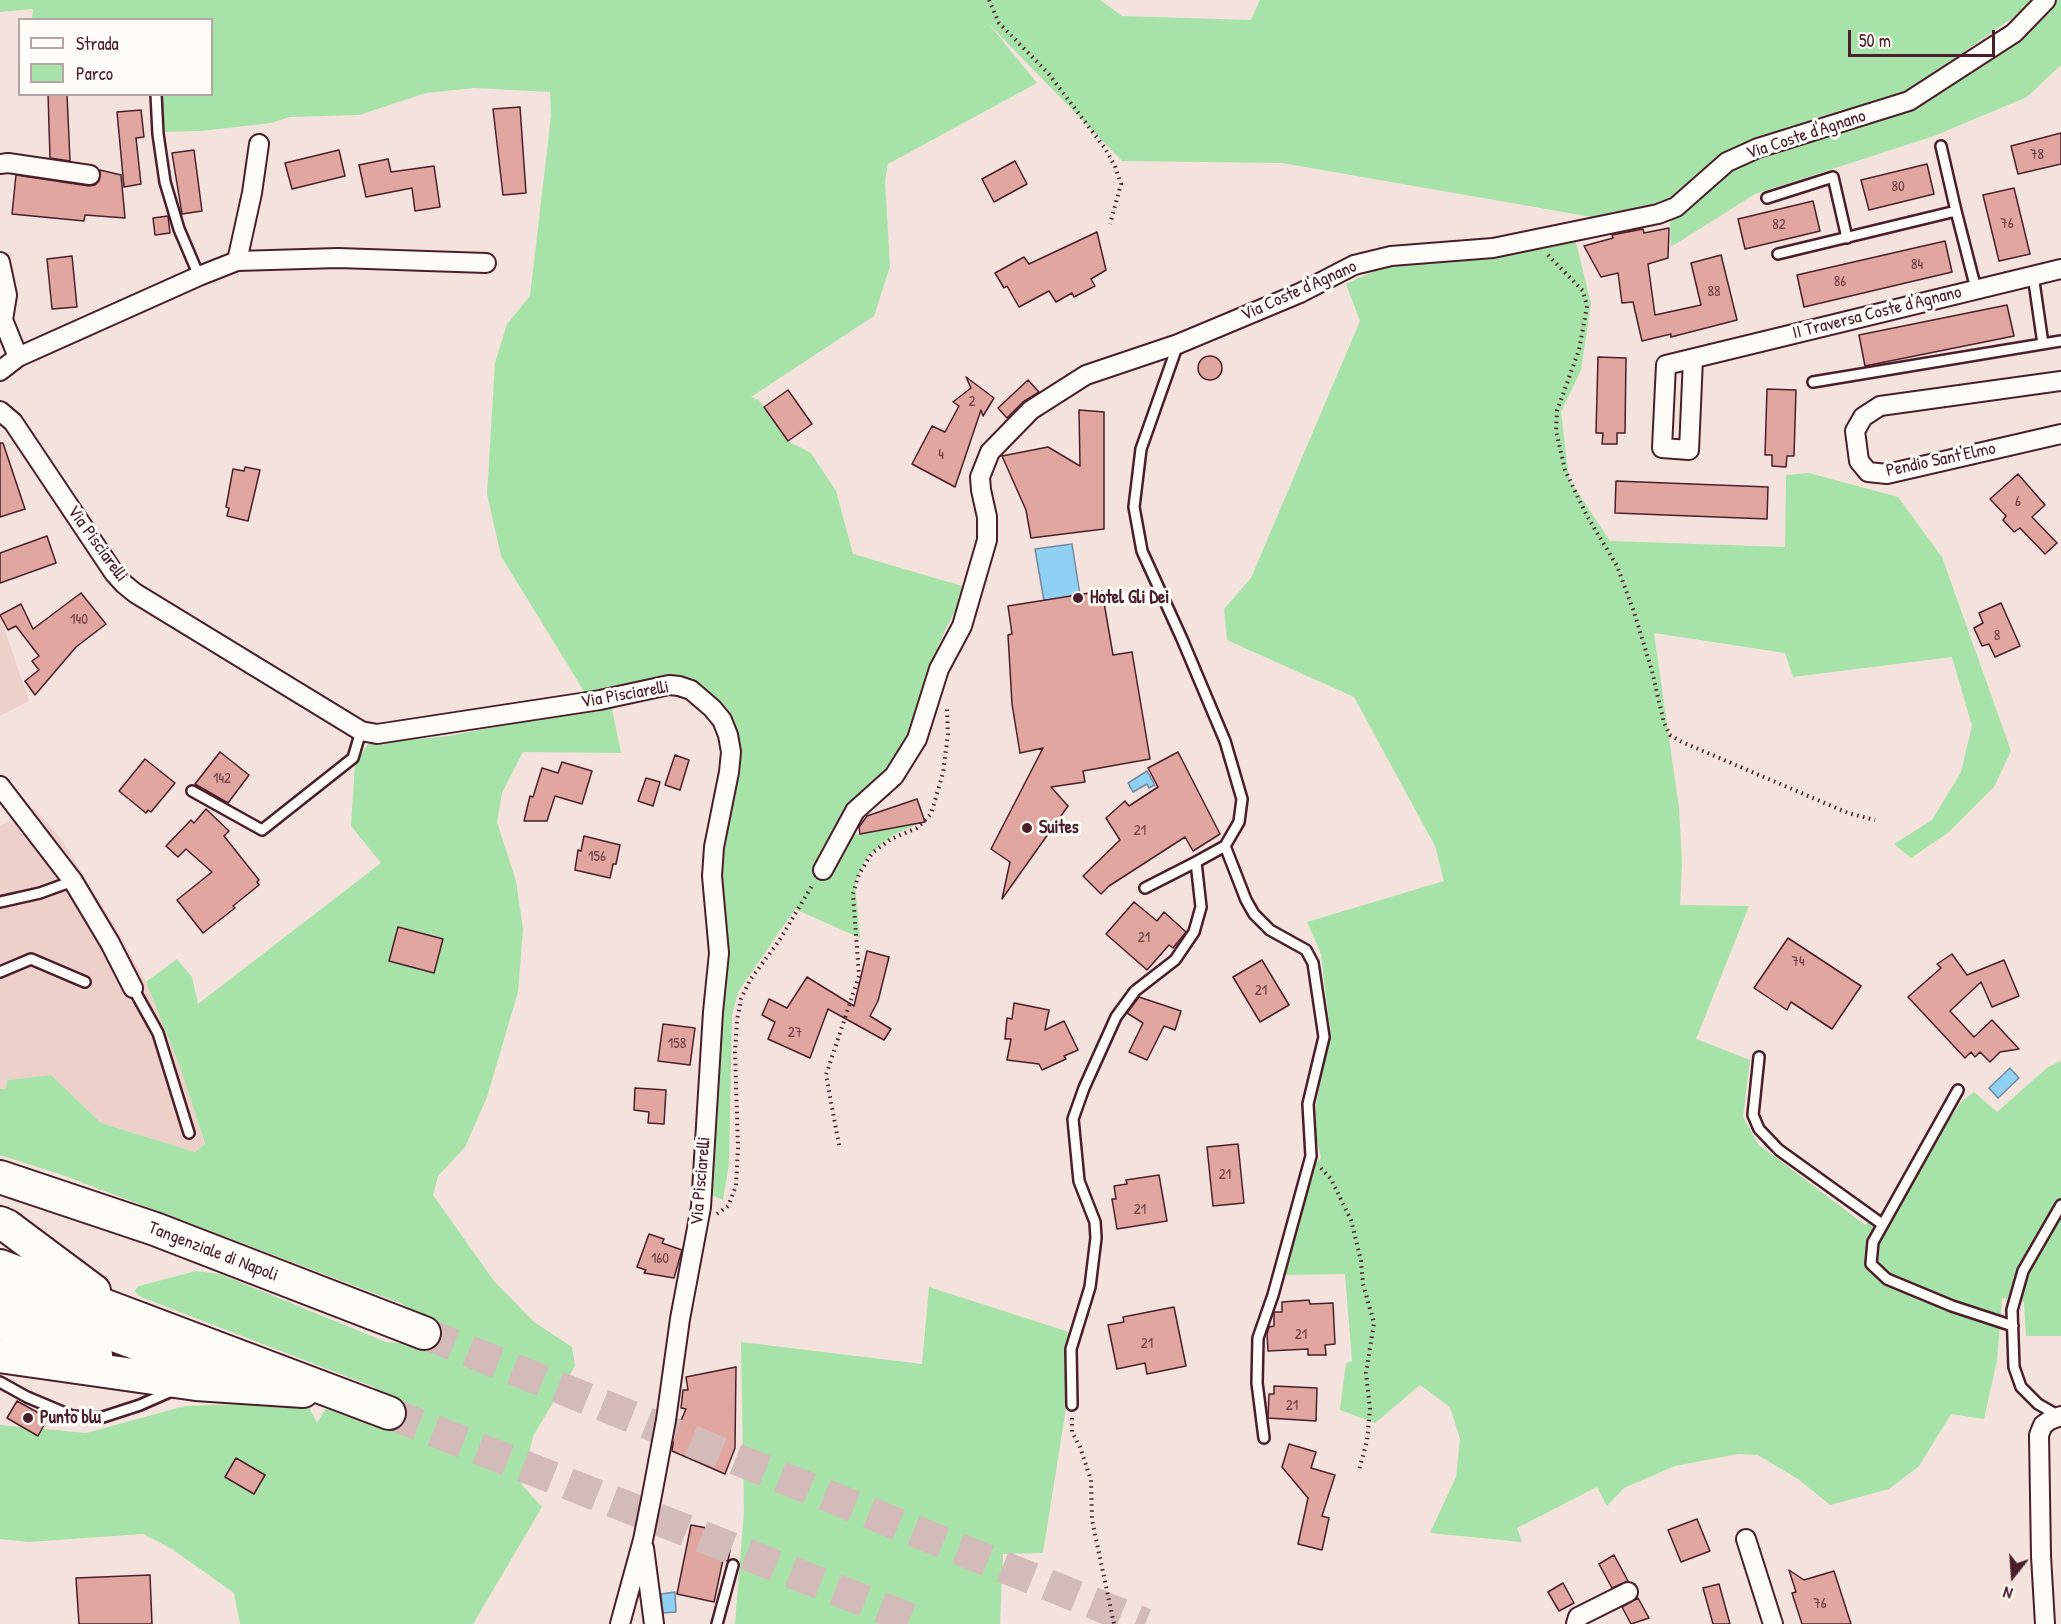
<!DOCTYPE html>
<style>
body{margin:0}
#map{position:relative;width:2061px;height:1624px;overflow:hidden;background:#f4e2dd;font-family:"Patrick Hand",sans-serif}
canvas{display:block}
.legend{position:absolute;left:18px;top:18px;width:195px;height:78px;box-sizing:border-box;background:#fdfcf7;border:2px solid #b5a4a5;margin:0;padding:8px 10px;list-style:none;font-size:18px;color:#4a1f2b}
.legend li{display:flex;align-items:center;gap:12px;height:30px}
.legend b{width:30px;border:2px solid #b5a4a5}
.north{position:absolute;left:1983px;top:1546px;width:60px;height:60px;-webkit-text-stroke:4px #fdfcf7;paint-order:stroke;rotate:197deg;font-size:16px;font-weight:700;line-height:24px;text-align:center;color:#4a1f2b}
.north::after{content:'';display:block;margin:auto;width:21px;height:27px;background:#4a1f2b;clip-path:polygon(50% 0,100% 100%,50% 72%,0 100%)}
.scale{position:absolute;left:1848px;top:30px;width:147px;height:27px;box-sizing:border-box;border:3px solid #4a1f2b;border-top:0;padding-left:8px;font-size:18px;line-height:21px;white-space:nowrap;color:#4a1f2b;-webkit-text-stroke:4px #fdfcf7;paint-order:stroke}
</style>
<div id="map">
<canvas width="2061" height="1624"></canvas>
<ul class="legend">
<li><b style="height:8px;background:#fdfcf7"></b>Strada</li>
<li><b style="height:16px;background:#a7e3a9"></b>Parco</li>
</ul>
<div class="north">N</div>
<div class="scale">50 m</div>
</div>
<script>
const ctx = document.querySelector('canvas').getContext('2d');
ctx.lineJoin = 'round';
function fill(path, color) {
  ctx.fillStyle = color;
  ctx.fill(path, 'evenodd');
}
function shape(rows) {
  const path = new Path2D();
  for (const r of rows) {
    if (r.length === 3) {
      path.moveTo(r[0] + r[2], r[1]);
      path.arc(r[0], r[1], r[2], 0, 2 * Math.PI);
      continue;
    }
    path.moveTo(r[0], r[1]);
    for (let i = 2; i < r.length; i += 2) path.lineTo(r[i], r[i + 1]);
  }
  return path;
}
function trace(path, color, width, dash) {
  ctx.strokeStyle = color;
  ctx.lineWidth = width;
  ctx.lineCap = dash ? 'butt' : 'round';
  ctx.setLineDash(dash || []);
  ctx.stroke(path);
}
function label(font, color, halo, rows, align = 'center') {
  ctx.font = font + ' "Patrick Hand",sans-serif';
  ctx.lineWidth = 6;
  ctx.setLineDash([]);
  ctx.textBaseline = 'middle';
  ctx.strokeStyle = halo;
  ctx.fillStyle = color;
  for (const [text, x, y, turn = 0] of rows) {
    ctx.save();
    ctx.translate(x, y);
    ctx.rotate((+turn || 0) * Math.PI / 180);
    ctx.textAlign = isNaN(turn) ? turn : align;
    if (halo) ctx.strokeText(text, 0, 0);
    ctx.fillText(text, 0, 0);
    ctx.restore();
  }
}
const built = shape([
 [0,616,29,701,0,716],
 [34,808,62,840,119,933,146,982,180,1067,205,1145,195,1152,101,1123,51,1075,7,1080,6,1090,0,1089,0,825,13,821]
]);
const green = shape([
 [0,0,1100,0,1122,16,1251,20,1260,0,2035,0,2031,5,1900,97,1818,117,1724,155,1672,201,1592,217,1282,163,1122,161,988,23,1037,83,888,164,885,181,890,266,874,316,751,397,759,400,788,441,811,453,836,491,853,554,969,588,947,626,930,665,914,729,895,770,839,837,920,823,892,836,867,857,855,883,860,938,795,909,738,992,732,1015,729,1164,723,1200,711,1195,719,870,734,731,727,708,700,686,665,677,585,693,501,556,487,494,495,363,507,324,530,296,551,116,550,92,474,88,426,93,359,115,290,117,271,123,201,131,165,132,162,95,212,94,212,20,32,19,33,9,0,12],
 [2054,0,2061,0,2061,65,2027,97,1934,136,1755,194,1671,247,1670,221,1735,168,1911,107,1967,75,2026,33],
 [1576,242,1591,304,1581,370,1561,412,1569,479,1610,541,1785,547,1786,475,1809,473,1898,497,1942,557,2011,751,1994,787,1949,832,1911,858,1894,844,1932,820,1961,772,1972,726,1952,657,1793,677,1785,653,1654,633,1679,808,1682,863,1680,905,1749,906,1696,1039,1750,1060,1743,1117,1758,1144,1865,1225,1894,1203,1961,1102,1974,1092,1997,1112,2048,1067,2061,1061,2061,1336,2026,1336,2024,1302,2002,1298,1997,1360,1984,1419,1951,1414,1919,1466,1889,1489,1830,1505,1798,1479,1758,1455,1738,1454,1675,1466,1624,1488,1607,1506,1597,1487,1517,1528,1522,1542,1430,1533,1456,1477,1460,1439,1450,1407,1420,1385,1375,1423,1340,1410,1346,1363,1352,1361,1345,1274,1283,1275,1312,1167,1321,1158,1315,1132,1316,1106,1330,1030,1321,954,1307,922,1444,881,1435,846,1354,697,1227,640,1224,609,1251,578,1360,321,1346,284,1383,267,1431,263],
 [611,704,621,753,523,752,502,793,497,822,516,881,523,929,518,992,487,1097,465,1147,438,1176,433,1195,494,1281,534,1322,572,1347,575,1366,533,1436,522,1485,542,1507,473,1624,240,1624,234,1593,172,1549,143,1534,29,1542,0,1539,0,1425,86,1433,185,1406,270,1403,309,1407,317,1423,326,1408,373,1424,386,1421,393,1403,374,1387,141,1297,134,1291,139,1286,196,1271,220,1274,386,1342,400,1343,418,1336,421,1316,400,1303,65,1176,0,1155,0,1089,6,1089,7,1080,51,1075,101,1123,195,1152,205,1144,180,1067,146,982,177,959,192,977,198,1004,381,863,351,826,355,764,368,744,449,736],
 [929,1287,1069,1332,1064,1348,1066,1408,1043,1553,1003,1554,1000,1624,735,1624,744,1511,741,1342,922,1364]
]);
const water = shape([
 [1072,544,1080,595,1044,601,1035,549,1072,544],
 [1147,771,1155,785,1149,788,1147,784,1133,792,1128,783,1147,771],
 [2010,1068,2019,1078,1998,1098,1989,1088,2010,1068],
 [675,1592,676,1612,663,1613,661,1594,675,1592]
]);
const building = shape([
 [48,94,67,94,70,161,50,158,48,94],
 [520,107,526,193,503,195,493,109,520,107],
 [141,110,144,137,136,138,141,184,124,187,117,112,141,110],
 [2061,133,2061,164,2018,174,2011,146,2061,133],
 [194,150,202,211,182,214,172,153,194,150],
 [339,150,345,176,292,189,285,163,339,150],
 [388,159,391,172,434,166,440,207,415,211,412,188,366,197,359,165,388,159],
 [1015,161,1027,184,994,202,982,179,1015,161],
 [1927,164,1934,194,1869,210,1861,180,1927,164],
 [100,170,121,175,125,218,85,215,84,221,12,214,16,175,89,186,95,185,99,181,100,170],
 [2014,188,2030,254,1999,261,1983,195,2014,188],
 [1813,201,1820,231,1745,249,1738,219,1813,201],
 [168,216,170,233,155,235,153,218,168,216],
 [1669,228,1668,258,1648,264,1655,315,1701,305,1691,263,1721,255,1737,320,1671,337,1671,334,1642,341,1633,302,1622,303,1618,273,1601,277,1584,246,1613,238,1612,235,1643,229,1644,233,1669,228],
 [1097,232,1106,270,1091,279,1095,286,1074,297,1072,293,1056,302,1049,291,1019,307,1007,286,1004,288,995,273,1024,257,1029,264,1097,232],
 [1945,241,1952,272,1804,307,1797,275,1945,241],
 [72,256,77,307,52,309,47,259,72,256],
 [2007,305,2014,336,1865,366,1859,335,2007,305],
 [1210,368,12],
 [1598,357,1626,358,1625,433,1617,433,1617,444,1602,444,1603,433,1596,433,1598,357],
 [966,377,994,398,983,416,981,410,955,487,912,464,932,426,945,432,959,406,953,402,971,388,966,377],
 [1028,380,1039,392,1023,402,1007,418,998,408,1028,380],
 [1767,389,1796,390,1794,456,1787,456,1786,467,1772,466,1772,455,1765,455,1767,389],
 [788,390,812,424,788,441,764,407,788,390],
 [1079,410,1104,412,1104,529,1031,538,1026,510,1002,456,1048,447,1080,466,1079,410],
 [0,443,3,443,25,509,0,517,0,443],
 [245,467,260,470,248,521,227,516,229,508,226,507,233,469,244,471,245,467],
 [2018,474,2045,505,2032,517,2057,543,2045,554,2020,528,2014,532,2003,520,2006,516,1990,499,2018,474],
 [1616,481,1768,487,1767,519,1615,513,1616,481],
 [47,536,56,563,0,583,0,553,47,536],
 [1102,591,1113,655,1132,652,1150,759,1083,771,1085,782,1051,787,1068,806,1002,899,1010,862,991,849,1043,748,1020,753,1012,704,1008,635,1012,634,1008,606,1102,591],
 [81,593,106,624,76,647,35,695,25,681,39,670,32,661,39,656,16,626,8,630,0,615,21,604,33,629,81,593],
 [2001,603,2020,646,1995,657,1989,644,1982,646,1974,628,1983,623,1979,613,2001,603],
 [220,752,249,775,228,803,195,784,220,752],
 [1178,752,1220,834,1193,851,1185,837,1109,886,1101,894,1083,876,1120,840,1106,818,1125,801,1129,806,1158,787,1148,768,1178,752],
 [675,755,689,760,680,790,665,785,675,755],
 [145,759,175,783,151,812,148,810,146,813,119,791,145,759],
 [562,762,592,771,582,804,555,796,547,821,524,821,530,796,533,797,542,768,558,773,562,762],
 [646,778,660,782,653,806,638,801,646,778],
 [917,799,925,822,860,834,859,827,867,816,917,799],
 [206,809,229,831,224,836,259,880,257,882,259,885,233,906,235,908,203,933,177,900,212,872,186,849,178,857,166,846,191,820,194,823,206,809],
 [584,836,620,845,616,864,613,864,610,878,575,870,578,850,581,851,584,836],
 [1134,902,1157,921,1164,912,1186,932,1173,948,1169,945,1147,970,1106,934,1134,902],
 [398,927,443,939,434,973,389,961,398,927],
 [1788,938,1861,986,1832,1029,1791,1002,1787,1010,1754,988,1788,938],
 [867,951,889,957,878,1001,870,1016,891,1029,884,1040,828,1009,810,1058,768,1039,775,1022,762,1015,769,999,787,1008,807,977,854,1006,867,951],
 [1952,954,1967,975,2004,960,2019,996,1992,1007,1981,982,1950,1011,1974,1037,1992,1020,2019,1049,2000,1052,1990,1062,1980,1052,1975,1057,1971,1052,1965,1058,1908,997,1941,968,1937,964,1952,954],
 [1262,960,1289,1005,1260,1022,1233,977,1262,960],
 [1139,997,1181,1011,1175,1030,1164,1026,1147,1060,1129,1052,1143,1023,1127,1013,1139,997],
 [1014,1003,1049,1010,1045,1030,1064,1021,1078,1050,1064,1056,1066,1059,1042,1070,1039,1064,1007,1060,1011,1039,1005,1039,1007,1018,1012,1019,1014,1003],
 [663,1024,695,1028,690,1065,658,1061,663,1024],
 [635,1088,666,1090,664,1124,648,1123,649,1112,634,1110,635,1088],
 [1238,1144,1244,1203,1213,1206,1207,1147,1238,1144],
 [1159,1175,1167,1221,1117,1229,1112,1199,1116,1199,1114,1186,1127,1184,1126,1180,1159,1175],
 [649,1234,664,1239,662,1243,682,1250,674,1278,644,1273,646,1270,637,1267,649,1234],
 [1309,1300,1310,1304,1333,1303,1335,1344,1325,1345,1326,1355,1308,1355,1308,1349,1268,1351,1267,1334,1269,1327,1274,1326,1274,1312,1282,1312,1282,1302,1309,1300],
 [1174,1307,1186,1366,1147,1374,1145,1363,1117,1369,1108,1325,1124,1322,1123,1317,1174,1307],
 [736,1367,735,1448,725,1474,672,1451,674,1437,686,1409,681,1408,683,1390,688,1390,686,1377,736,1367],
 [1274,1386,1317,1388,1316,1421,1268,1418,1269,1394,1274,1394,1274,1386],
 [17,1401,48,1418,38,1436,7,1418,17,1401],
 [1289,1444,1316,1452,1311,1468,1335,1475,1322,1516,1329,1518,1322,1550,1298,1544,1308,1498,1282,1467,1289,1444],
 [236,1458,265,1475,254,1494,225,1477,236,1458],
 [1697,1519,1710,1551,1681,1562,1668,1530,1697,1519],
 [691,1525,733,1533,728,1561,723,1560,714,1602,677,1594,691,1525],
 [1614,1555,1628,1581,1612,1588,1599,1564,1614,1555],
 [1789,1570,1804,1580,1834,1571,1851,1624,1802,1624,1792,1593,1796,1592,1789,1570],
 [150,1575,152,1624,79,1624,76,1578,150,1575],
 [1563,1583,1574,1603,1559,1611,1548,1592,1563,1583],
 [1719,1584,1730,1624,1713,1624,1703,1588,1719,1584],
 [1638,1598,1649,1618,1631,1624,1622,1607,1638,1598]
]);
const motorwayTunnel = shape([
 [424,1333,1145,1624],
 [389,1413,923,1624]
]);
const path = shape([
 [989,0,999,23,1048,73,1104,147,1115,166,1121,184,1110,224],
 [1548,255,1583,291,1587,306,1579,350,1557,411,1556,431,1565,470,1587,516,1617,566,1634,612,1652,671,1664,723,1670,735,1682,742,1848,813,1875,820],
 [839,1145,826,1075,859,976,853,894,859,874,872,853,891,839,917,828,931,814,943,773,948,734,947,709],
 [1321,1168,1331,1179,1351,1220,1361,1261,1363,1284,1374,1323,1366,1373,1370,1409,1367,1441,1359,1470],
 [717,1214,728,1206,736,1186,738,1148,735,1052,737,1020,741,999,750,980,779,941,813,884],
 [1072,1418,1072,1432,1080,1447,1091,1480,1092,1520,1114,1624]
]);
const service = shape([
 [156,94,158,134,165,182,179,229,199,276],
 [1941,146,1956,211],
 [1767,198,1833,177,1847,238],
 [1778,254,1956,211,1976,289],
 [2033,275,2043,344],
 [1813,382,2061,341],
 [192,791,262,830,353,758,361,731],
 [1225,846,1246,900,1254,914,1270,930,1306,950,1313,963,1324,1037,1308,1104,1311,1156,1273,1295,1258,1338,1257,1383,1264,1438],
 [1145,888,1196,862],
 [0,902,40,893,73,881],
 [0,972,31,959,85,982],
 [133,988,158,1033,189,1133],
 [1759,1057,1753,1115,1759,1129,1779,1150,1882,1224],
 [1958,1090,1873,1242,1871,1264,1887,1279,1952,1306,2013,1326],
 [0,1382,27,1397,72,1416,100,1418,140,1405,174,1390],
 [1072,1405,1071,1349,1090,1287,1096,1238,1095,1222,1079,1181,1073,1119,1084,1088,1116,1017,1135,991,1175,960,1194,932,1201,907,1196,862,1225,846,1239,822,1242,799,1225,741,1182,639,1142,551,1134,507,1141,449,1178,344],
 [2059,1416,2038,1404,2021,1387,2014,1367,2012,1310,2023,1271,2061,1205],
 [717,1624,733,1565]
]);
const minor = shape([
 [0,164,8,163,90,175],
 [237,261,252,193,259,144],
 [0,262,7,295,3,320,18,357],
 [1693,359,1689,450,1662,448,1666,365,2061,269],
 [0,371,18,357,199,276,237,261,338,258,486,263],
 [2061,381,1880,406,1863,417,1855,431,1859,461,1868,472,1887,474,2061,434],
 [0,411,13,422,114,573,124,584,135,593,361,731,377,734,600,700,669,685,679,686,691,690,712,708,722,720,728,735,731,752,729,772,714,847,712,876,719,953,713,1012,701,1207,680,1319,666,1420,652,1495,643,1540,620,1624],
 [0,786,73,881,110,943,133,988],
 [823,870,855,811,894,776,917,739,939,669,962,626,987,540,987,517,981,490,980,477,990,452,1031,410,1086,375,1178,344,1300,293,1354,265,1391,256,1493,248,1658,214,1676,207,1727,162,1758,148,1909,101,2014,33,2046,0],
 [1746,1539,1773,1624],
 [644,1548,654,1624],
 [1576,1624,1578,1617,1628,1592],
 [2045,1624,2041,1556,2039,1435,2043,1425,2050,1420,2061,1416]
]);
const motorway = shape([
 [0,1177,155,1229,424,1333],
 [0,1223,7,1226,94,1291],
 [0,1266,389,1413],
 [0,1293,222,1375],
 [0,1323,96,1355],
 [0,1356,196,1384,303,1391]
]);
const markers = [
 [1078,598,6,"#4a1f2b"],
 [1027,828,6,"#4a1f2b"],
 [28,1418,6,"#4a1f2b"]
];
const numberNames = [
 ["78",2037,155],
 ["80",1898,187],
 ["76",2007,224],
 ["82",1779,225],
 ["84",1917,265],
 ["86",1840,282],
 ["88",1714,292],
 ["2",972,402],
 ["4",941,455],
 ["6",2018,502],
 ["140",79,620],
 ["8",1997,636],
 ["142",222,779],
 ["21",1140,831],
 ["156",597,857],
 ["21",1144,938],
 ["74",1798,962],
 ["21",1261,991],
 ["27",795,1033],
 ["158",677,1044],
 ["21",1225,1175],
 ["21",1140,1210],
 ["160",660,1259],
 ["21",1301,1335],
 ["21",1147,1344],
 ["21",1292,1406],
 ["76",1820,1604]
];
const streetNames = [
 ["Via Coste d'Agnano",1806,135,-18],
 ["Via Coste d'Agnano",1299,291,-24],
 ["II Traversa Coste d'Agnano",1877,313,-14],
 ["Pendio Sant'Elmo",1941,460,-12],
 ["Via Pisciarelli",97,544,54],
 ["Via Pisciarelli",625,695,-10],
 ["Via Pisciarelli",701,1181,-85],
 ["Tangenziale di Napoli",213,1252,21]
];
const poiNames = [
 ["Hotel Gli Dei",1090,598],
 ["Suites",1039,828],
 ["Punto blu",40,1418]
];
fill(built, '#eed0ca');
fill(green, '#a7e3a9');
fill(water, '#90d0f2');
trace(water, '#7489a2', 1.5);
fill(building, '#e0a69f');
trace(building, '#4a1f2b', 1.5);
trace(motorwayTunnel, '#d2bbb9', 32, [32, 16]);
trace(service, '#4a1f2b', 14);
trace(minor, '#4a1f2b', 22);
trace(motorway, '#4a1f2b', 36);
trace(path, '#4a1f2b', 4, [1.5, 4.5]);
trace(service, '#fdfcf7', 9);
trace(minor, '#fdfcf7', 18);
trace(motorway, '#fdfcf7', 32);
for (const [x, y, r, color] of markers) {
  const dot = new Path2D();
  dot.arc(x, y, r, 0, 2 * Math.PI);
  ctx.fillStyle = color;
  ctx.fill(dot);
  trace(dot, '#fdfcf7', 2);
}
label('15px', '#704148', null, numberNames);
label('18px', '#4a1f2b', '#fdfcf7', streetNames);
label('bold 18px', '#4a1f2b', '#fdfcf7', poiNames, 'left');
</script>
